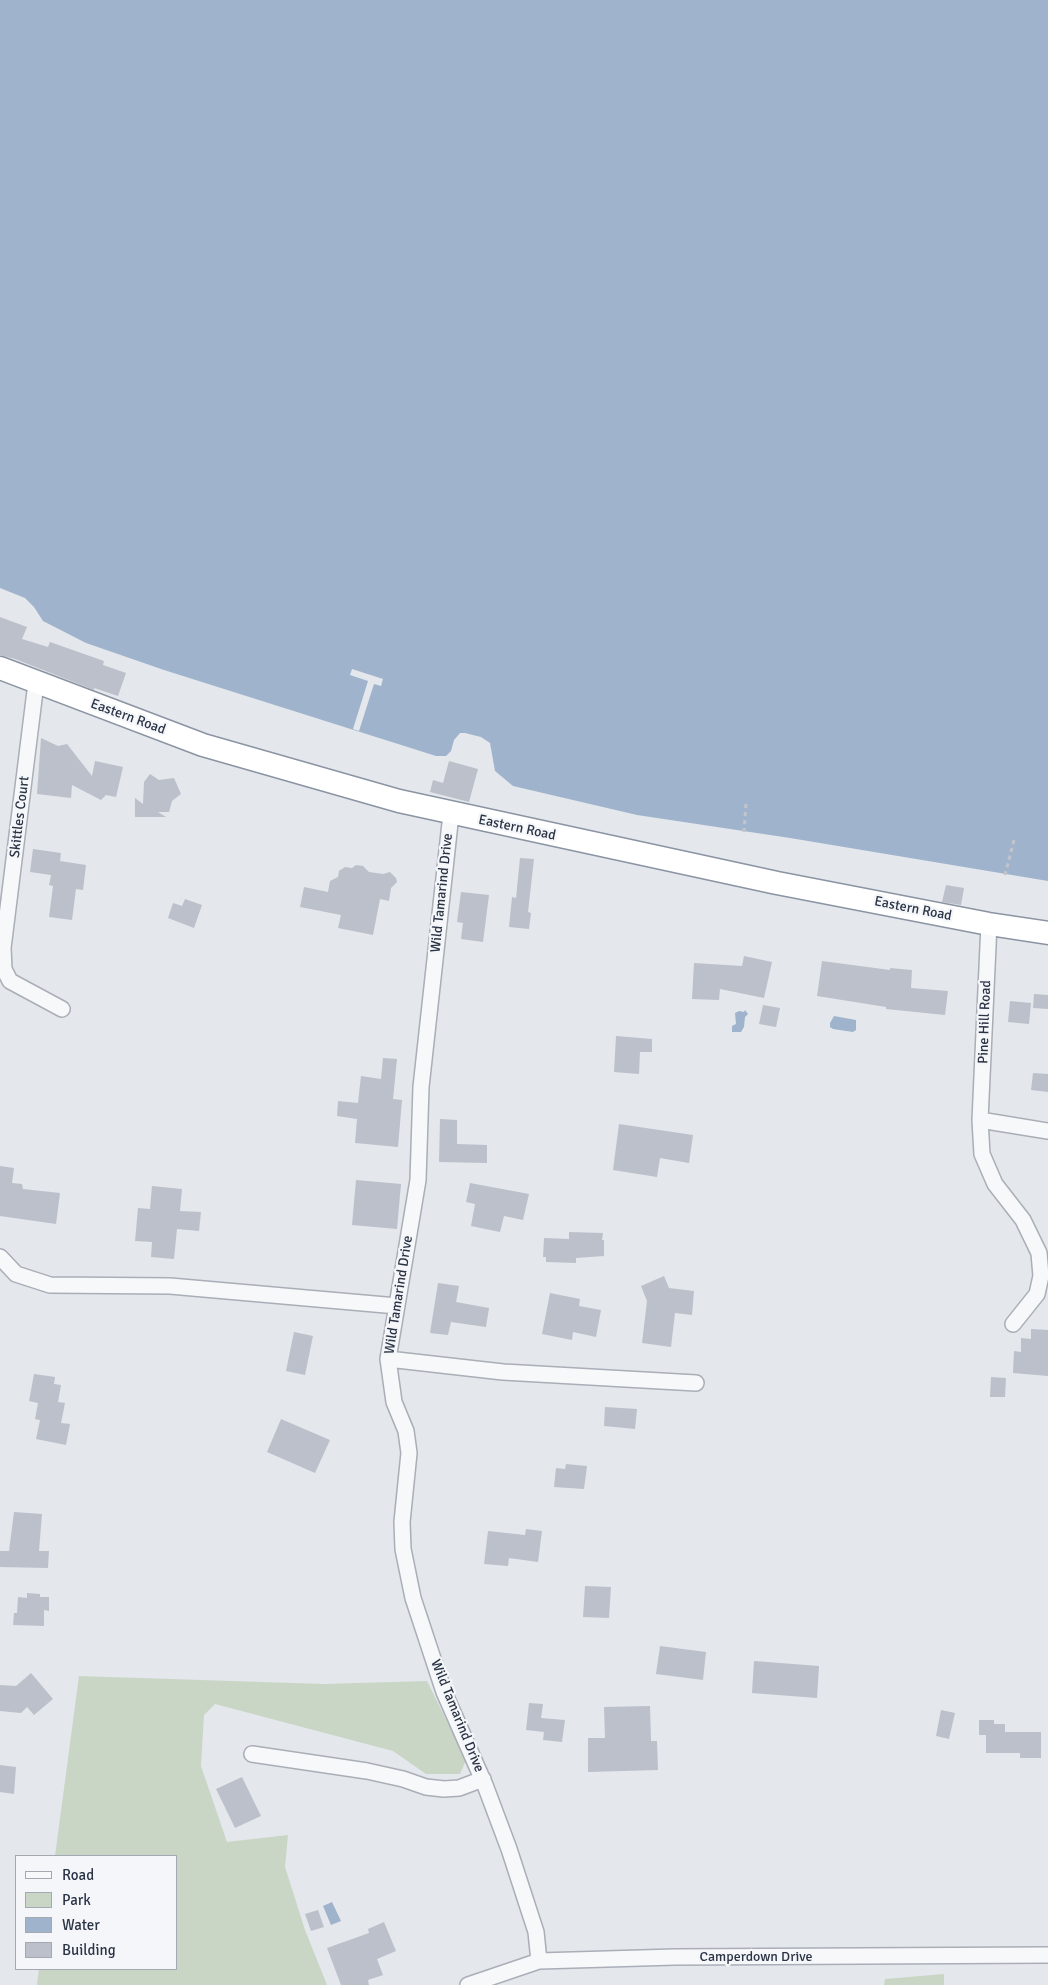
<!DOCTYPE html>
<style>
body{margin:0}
#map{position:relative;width:1048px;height:1985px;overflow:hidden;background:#e4e7ec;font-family:Signika,sans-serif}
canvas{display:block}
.legend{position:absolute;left:15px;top:1855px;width:162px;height:115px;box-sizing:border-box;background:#f4f6f9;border:1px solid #a4a8b1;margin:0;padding:6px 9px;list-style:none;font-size:15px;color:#2b3445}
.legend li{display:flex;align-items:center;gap:10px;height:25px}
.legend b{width:25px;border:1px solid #a4a8b1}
</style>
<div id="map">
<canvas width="1048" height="1985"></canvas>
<ul class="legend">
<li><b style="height:6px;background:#f7f8fa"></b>Road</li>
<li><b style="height:14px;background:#c9d6c5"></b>Park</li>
<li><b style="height:14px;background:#9fb4cc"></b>Water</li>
<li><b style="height:14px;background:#bbc0ca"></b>Building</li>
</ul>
</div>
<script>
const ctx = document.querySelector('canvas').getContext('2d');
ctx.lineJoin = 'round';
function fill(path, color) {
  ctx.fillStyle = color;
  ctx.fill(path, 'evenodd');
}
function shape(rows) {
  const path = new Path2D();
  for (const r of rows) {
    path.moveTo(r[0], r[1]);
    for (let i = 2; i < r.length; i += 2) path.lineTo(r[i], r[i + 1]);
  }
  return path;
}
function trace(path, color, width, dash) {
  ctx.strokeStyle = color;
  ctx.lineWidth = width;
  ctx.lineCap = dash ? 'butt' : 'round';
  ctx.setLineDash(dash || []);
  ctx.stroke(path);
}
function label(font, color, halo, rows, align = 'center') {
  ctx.font = font + ' Signika,sans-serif';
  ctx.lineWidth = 4.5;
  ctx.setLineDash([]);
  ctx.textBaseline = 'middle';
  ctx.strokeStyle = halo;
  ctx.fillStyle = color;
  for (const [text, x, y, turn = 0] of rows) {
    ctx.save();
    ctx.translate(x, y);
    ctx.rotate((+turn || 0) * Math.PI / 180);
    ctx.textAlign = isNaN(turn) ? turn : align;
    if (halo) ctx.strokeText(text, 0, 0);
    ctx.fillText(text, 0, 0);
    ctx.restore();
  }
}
const green = shape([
 [79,1676,324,1684,427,1681,466,1760,460,1774,426,1774,393,1751,215,1704,204,1715,201,1766,227,1842,288,1835,285,1867,305,1930,327,1985,37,1985,39,1969,176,1969,176,1856,55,1856],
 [944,1974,944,1985,884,1985,885,1979]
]);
const water = shape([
 [0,0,1048,0,1048,881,790,838,637,815,513,786,495,771,490,743,481,737,465,733,460,733,454,740,451,751,446,756,436,756,164,670,86,643,43,621,34,607,25,598,0,588],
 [745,1010,748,1014,745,1017,744,1027,741,1032,732,1032,732,1026,736,1024,735,1013,739,1011,744,1012],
 [834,1016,856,1020,856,1030,853,1032,833,1029,830,1027,830,1023],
 [332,1902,341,1921,331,1925,323,1906]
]);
const pier = shape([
 [352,669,383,679,381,686,374,684,359,731,353,729,368,681,350,675]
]);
const building = shape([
 [0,617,27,627,22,639,48,647,50,642,104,661,103,665,126,673,118,696,94,688,94,690,15,659,0,655],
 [41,738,58,746,67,744,92,776,95,761,123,767,116,797,106,795,101,800,72,785,71,798,37,794],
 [449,761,478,769,469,802,430,792,433,780,443,783],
 [150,774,159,780,174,778,181,794,172,801,169,812,158,812,166,817,135,817,135,798,143,804,144,782],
 [33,849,61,853,60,861,86,865,83,890,76,889,72,920,49,917,53,886,49,885,51,875,30,872],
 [520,858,534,859,528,912,531,913,529,929,509,927,512,897,516,898],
 [356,865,363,866,369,872,383,874,390,872,396,878,397,882,391,888,389,901,380,899,373,935,338,928,341,915,300,907,304,887,328,892,330,881,338,877,339,871,345,867,352,868],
 [946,885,964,888,961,905,942,902],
 [461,892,489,895,483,942,461,939,463,923,457,922],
 [185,899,202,905,194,928,168,918,173,903,182,906],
 [744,956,772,962,764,998,720,989,719,1000,692,999,694,963,742,966],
 [822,961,890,970,890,968,912,970,911,988,948,991,945,1015,886,1009,886,1007,817,996],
 [1034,994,1048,995,1048,1009,1033,1008],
 [1010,1001,1031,1003,1029,1024,1008,1022],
 [763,1005,780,1008,776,1027,759,1024],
 [616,1036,652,1039,652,1052,640,1052,639,1074,614,1072],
 [383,1058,397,1059,393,1099,402,1100,398,1147,355,1143,357,1119,337,1116,338,1101,358,1103,361,1076,381,1079],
 [1033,1073,1048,1074,1048,1092,1031,1090],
 [440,1119,457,1120,457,1144,487,1145,487,1163,439,1162],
 [619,1124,693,1135,689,1163,660,1158,657,1177,613,1170],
 [0,1166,14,1168,12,1183,22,1184,23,1189,60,1193,56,1224,0,1216],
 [356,1180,401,1184,397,1229,352,1225],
 [470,1183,529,1194,523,1220,504,1216,500,1232,471,1226,475,1204,466,1202],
 [152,1186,182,1189,180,1211,201,1212,199,1231,177,1229,174,1259,151,1257,152,1242,135,1241,138,1208,150,1209],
 [569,1232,603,1233,602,1240,604,1240,604,1256,576,1258,576,1263,546,1262,546,1257,543,1257,544,1238,569,1239],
 [664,1276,669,1288,694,1291,692,1315,675,1313,671,1347,642,1343,647,1301,641,1286],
 [438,1283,459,1286,456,1302,489,1308,486,1327,451,1322,448,1335,430,1333],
 [550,1293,580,1299,579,1306,601,1310,596,1337,573,1332,572,1340,542,1334],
 [1031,1329,1048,1330,1048,1376,1013,1373,1014,1351,1021,1352,1021,1338,1031,1339],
 [294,1332,313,1336,305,1375,286,1371],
 [34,1374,55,1377,54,1384,61,1385,58,1402,65,1403,61,1423,70,1424,66,1445,36,1439,40,1420,35,1419,38,1403,29,1401],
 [991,1377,1006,1378,1005,1397,990,1397],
 [605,1407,637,1409,635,1429,604,1426],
 [281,1419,330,1440,315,1473,267,1452],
 [566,1464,587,1466,584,1489,554,1487,556,1468,565,1469],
 [14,1512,42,1514,39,1551,49,1551,48,1568,0,1567,0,1551,9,1551],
 [526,1529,542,1531,538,1562,509,1558,508,1566,484,1564,488,1531,525,1535],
 [585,1586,611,1587,609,1618,583,1617],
 [27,1593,40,1594,40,1597,49,1597,49,1611,44,1610,44,1626,13,1625,14,1613,17,1613,18,1597,27,1598],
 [660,1646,706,1652,703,1680,656,1674],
 [754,1661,819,1666,817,1698,752,1693],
 [31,1673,53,1699,34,1715,27,1707,21,1713,0,1711,0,1685,16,1686],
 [529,1703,543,1704,541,1718,565,1720,562,1742,543,1740,544,1732,526,1730],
 [650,1706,651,1741,657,1741,658,1770,588,1772,588,1738,605,1738,604,1707],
 [941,1710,955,1713,949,1739,936,1736],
 [979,1720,994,1720,994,1724,1005,1724,1005,1732,1041,1732,1041,1758,1020,1758,1020,1753,986,1753,986,1735,979,1735],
 [0,1765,16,1767,14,1794,0,1792],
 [242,1777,261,1816,235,1828,216,1789],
 [318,1910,324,1927,311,1931,305,1914],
 [384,1922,396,1951,377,1959,383,1975,368,1980,369,1985,341,1985,327,1948,369,1933,368,1929]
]);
const path = shape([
 [744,832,746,804],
 [1005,875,1014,840]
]);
const minor = shape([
 [36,683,3,948,4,969,10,981,62,1009],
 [451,814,421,1087,418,1180,388,1359,394,1402,406,1431,409,1453,402,1522,403,1549,413,1598,444,1692,485,1785,509,1849,536,1932,539,1961],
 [989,924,980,1120,982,1154,995,1184,1023,1220,1039,1253,1041,1276,1037,1294,1013,1324],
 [980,1120,1048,1131],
 [0,1257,16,1274,50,1285,170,1286,397,1306],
 [388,1359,503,1372,696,1383],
 [252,1754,367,1771,403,1779,426,1787,444,1789,459,1788,483,1779],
 [468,1985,539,1961,675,1957,1048,1955]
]);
const highway = shape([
 [0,668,203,745,399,801,777,883,989,924,1048,933]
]);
const streetNames = [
 ["Eastern Road",128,717,20],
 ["Skittles Court",20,817,-83],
 ["Eastern Road",517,828,12],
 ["Wild Tamarind Drive",442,893,-84],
 ["Eastern Road",913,909,11],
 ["Pine Hill Road",985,1022,-88],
 ["Wild Tamarind Drive",399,1295,-81],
 ["Wild Tamarind Drive",457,1716,68],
 ["Camperdown Drive",756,1957]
];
fill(green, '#c9d6c5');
fill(water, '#9fb4cc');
fill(pier, '#e4e7ec');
fill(building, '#bbc0ca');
trace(minor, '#a9aeb7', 18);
trace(highway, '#8b94a3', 25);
trace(path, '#c2c5cb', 3, [4, 4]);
trace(minor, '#f7f8fa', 15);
trace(highway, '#fff', 22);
label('14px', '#2b3445', '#f4f6f9', streetNames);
</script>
